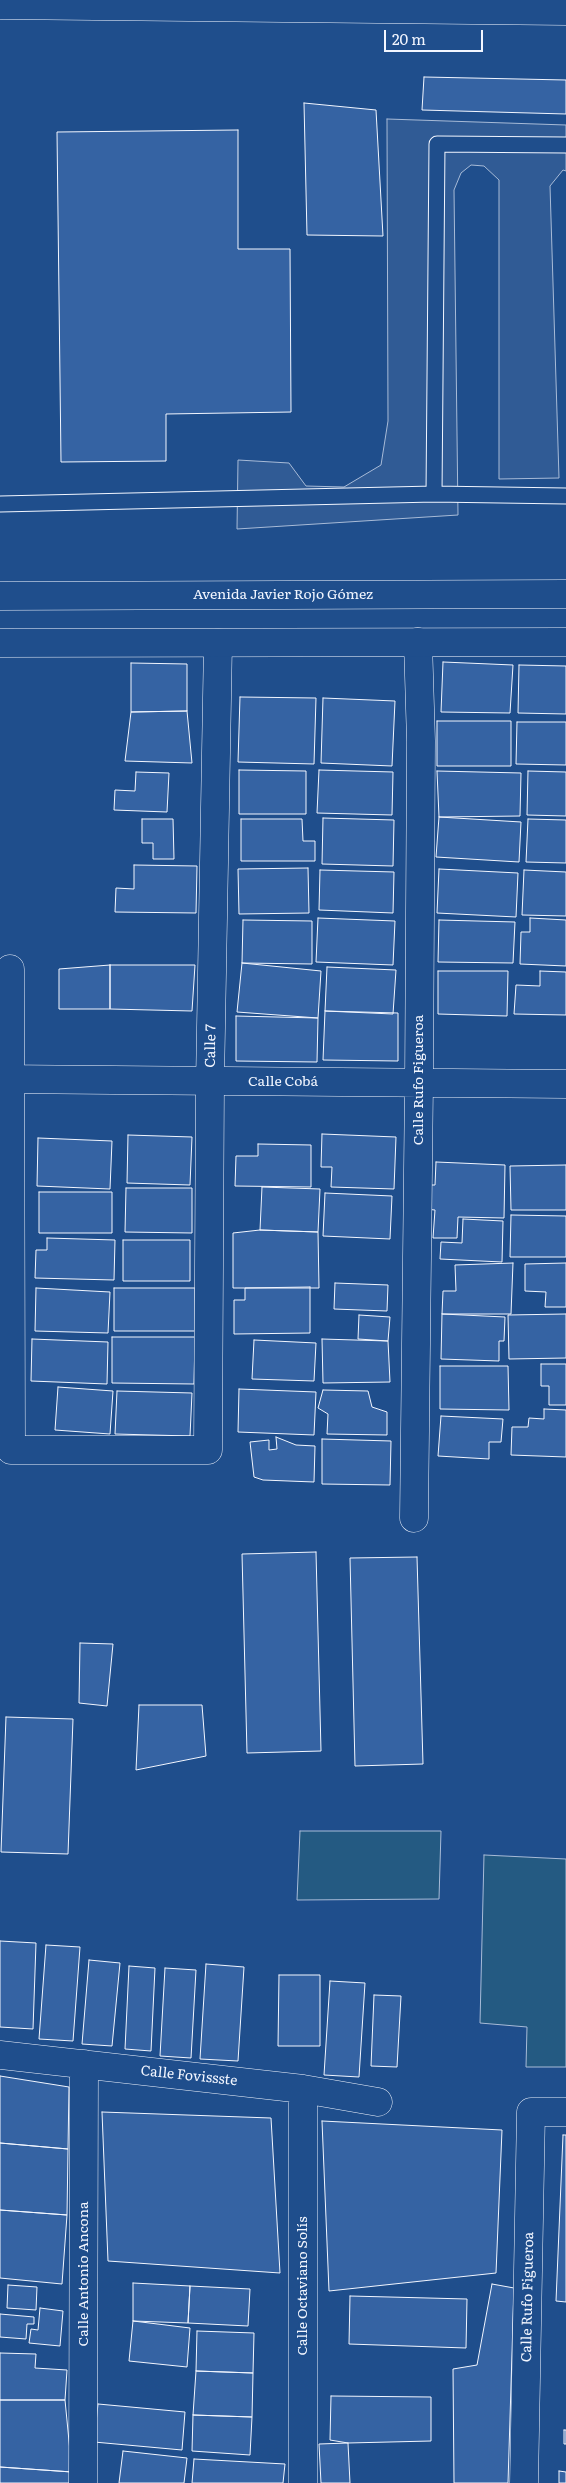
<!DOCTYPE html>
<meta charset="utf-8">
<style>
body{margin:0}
#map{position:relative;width:566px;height:2483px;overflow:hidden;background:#1f4e8c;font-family:Literata,serif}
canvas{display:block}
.scale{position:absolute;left:384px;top:30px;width:99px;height:22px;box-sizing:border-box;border:2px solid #f2f6ff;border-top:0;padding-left:6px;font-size:15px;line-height:18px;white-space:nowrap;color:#f2f6ff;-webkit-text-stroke:4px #1f4e8c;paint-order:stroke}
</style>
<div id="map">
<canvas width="566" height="2483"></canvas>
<div class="scale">20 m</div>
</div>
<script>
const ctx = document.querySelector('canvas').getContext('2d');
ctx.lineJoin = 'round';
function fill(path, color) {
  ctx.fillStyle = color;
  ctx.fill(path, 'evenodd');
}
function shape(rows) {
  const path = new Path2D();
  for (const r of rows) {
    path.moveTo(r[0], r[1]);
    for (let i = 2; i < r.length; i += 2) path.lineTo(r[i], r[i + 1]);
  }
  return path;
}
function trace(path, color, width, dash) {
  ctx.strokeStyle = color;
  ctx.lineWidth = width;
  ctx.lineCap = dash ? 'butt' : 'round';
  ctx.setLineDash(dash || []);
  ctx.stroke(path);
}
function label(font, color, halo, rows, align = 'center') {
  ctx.font = font + ' Literata,serif';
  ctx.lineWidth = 4;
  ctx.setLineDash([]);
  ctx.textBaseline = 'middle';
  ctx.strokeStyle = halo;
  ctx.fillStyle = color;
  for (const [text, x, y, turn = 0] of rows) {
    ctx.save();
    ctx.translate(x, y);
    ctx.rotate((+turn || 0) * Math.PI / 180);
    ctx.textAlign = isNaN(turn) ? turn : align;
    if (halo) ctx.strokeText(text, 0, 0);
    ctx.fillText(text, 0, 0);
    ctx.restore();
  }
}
const green = shape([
 [300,1831,441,1831,439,1899,297,1900,300,1831],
 [484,1855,566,1859,566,2067,526,2067,527,2027,480,2023,484,1855]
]);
const parking = shape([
 [387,119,566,125,566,171,563,170,550,186,559,478,499,479,499,180,484,166,471,165,461,173,454,190,458,515,237,529,238,460,289,463,306,486,344,487,381,465,388,421,387,119]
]);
const building = shape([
 [424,77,566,80,566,114,422,110,424,77],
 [304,103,376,110,383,236,307,235,304,103],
 [238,130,238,249,290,249,291,412,166,414,166,461,61,462,57,132,238,130],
 [443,662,513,665,510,713,441,712,443,662],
 [131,663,187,664,187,711,131,712,131,663],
 [519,665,566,666,566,714,518,713,519,665],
 [240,697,316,698,314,764,238,762,240,697],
 [323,698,395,701,392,766,321,763,323,698],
 [187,711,192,763,125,761,131,712,187,711],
 [437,721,511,721,511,766,437,766,437,721],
 [517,722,566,722,566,765,516,764,517,722],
 [239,770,306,771,306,814,239,814,239,770],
 [319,770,393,772,392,815,317,813,319,770],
 [437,771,521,773,520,816,439,817,437,771],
 [528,771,566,772,566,816,527,815,528,771],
 [136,772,169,773,167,812,114,810,115,790,135,791,136,772],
 [439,817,521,822,519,862,436,857,439,817],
 [323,818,394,820,393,866,322,864,323,818],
 [142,819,173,819,174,859,153,859,153,843,142,843,142,819],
 [241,819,302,819,303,841,315,841,315,861,241,861,241,819],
 [528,819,566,820,566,863,526,862,528,819],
 [134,865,197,866,196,913,115,912,116,888,134,889,134,865],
 [308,868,309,913,239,914,238,869,308,868],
 [439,869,518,873,516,917,437,913,439,869],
 [320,870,394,872,393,913,319,910,320,870],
 [524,870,566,872,566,916,522,915,524,870],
 [318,918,395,921,393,965,316,962,318,918],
 [530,918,566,920,566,966,520,964,521,932,530,932,530,918],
 [243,920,312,921,312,964,242,963,243,920],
 [439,920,515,922,513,963,438,962,439,920],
 [242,963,321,971,318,1018,237,1012,242,963],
 [110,965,110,1009,59,1009,59,969,110,965],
 [110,965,195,965,192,1011,110,1009,110,965],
 [327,967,396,970,393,1014,325,1011,327,967],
 [438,971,508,971,507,1016,438,1014,438,971],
 [540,971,566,972,566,1015,514,1014,516,985,540,986,540,971],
 [325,1011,398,1013,398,1061,323,1060,325,1011],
 [236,1016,318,1018,317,1062,236,1061,236,1016],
 [322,1134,396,1137,394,1189,331,1187,332,1167,321,1167,322,1134],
 [128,1135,192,1137,190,1185,127,1183,128,1135],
 [38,1138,112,1141,110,1189,37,1186,38,1138],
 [258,1144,311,1145,311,1187,235,1186,236,1156,258,1156,258,1144],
 [436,1162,505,1165,504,1218,458,1217,457,1238,433,1238,435,1210,425,1209,426,1185,435,1185,436,1162],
 [566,1165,566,1210,511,1210,510,1166,566,1165],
 [262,1187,320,1189,318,1232,260,1230,262,1187],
 [126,1188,192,1188,192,1233,125,1232,126,1188],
 [39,1192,112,1192,112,1233,39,1233,39,1192],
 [325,1193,392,1196,390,1239,323,1236,325,1193],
 [511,1215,566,1216,566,1257,510,1257,511,1215],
 [463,1219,503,1221,502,1262,440,1259,441,1242,462,1243,463,1219],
 [260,1230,318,1232,319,1288,233,1288,233,1233,260,1230],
 [47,1238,115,1240,114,1280,35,1278,36,1250,47,1250,47,1238],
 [123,1240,190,1240,190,1281,123,1281,123,1240],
 [513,1263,511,1314,442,1314,443,1291,456,1291,455,1265,513,1263],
 [566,1263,566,1307,545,1307,546,1292,525,1291,525,1264,566,1263],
 [335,1283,388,1285,387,1311,334,1309,335,1283],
 [310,1287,310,1333,234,1334,234,1300,245,1300,245,1288,310,1287],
 [36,1288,110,1292,108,1333,35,1331,36,1288],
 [114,1288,195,1288,195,1331,114,1331,114,1288],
 [442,1314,505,1317,504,1341,499,1341,499,1361,441,1359,442,1314],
 [566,1314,566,1358,509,1359,508,1315,566,1314],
 [359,1315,390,1317,388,1341,358,1339,359,1315],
 [112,1337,195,1337,194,1384,112,1383,112,1337],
 [32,1339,108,1342,107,1384,31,1381,32,1339],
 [322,1339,388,1341,390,1382,323,1383,322,1339],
 [254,1340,316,1343,314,1381,252,1379,254,1340],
 [541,1364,566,1364,566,1405,549,1405,549,1386,541,1386,541,1364],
 [440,1366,508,1366,509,1410,440,1409,440,1366],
 [58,1387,113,1391,110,1434,55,1430,58,1387],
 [239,1389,316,1392,314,1435,238,1432,239,1389],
 [323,1390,368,1391,372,1407,387,1412,387,1435,327,1434,328,1414,318,1408,323,1390],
 [117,1391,192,1393,190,1436,115,1434,117,1391],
 [544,1409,566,1410,566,1457,511,1455,512,1427,528,1427,529,1418,544,1419,544,1409],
 [441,1416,503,1419,501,1442,489,1442,489,1459,438,1456,441,1416],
 [276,1437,296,1445,315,1446,314,1482,263,1480,254,1477,250,1442,269,1440,269,1450,277,1449,276,1437],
 [322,1439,391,1441,390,1485,322,1484,322,1439],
 [316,1552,321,1751,247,1753,242,1554,316,1552],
 [417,1557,423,1764,355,1766,350,1558,417,1557],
 [80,1643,113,1644,107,1706,79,1703,80,1643],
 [139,1705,202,1705,206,1756,136,1770,139,1705],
 [6,1717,73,1719,68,1854,1,1852,6,1717],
 [0,1941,36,1943,33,2029,0,2027,0,1941],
 [46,1945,80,1947,73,2041,39,2039,46,1945],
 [89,1960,120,1963,112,2046,82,2044,89,1960],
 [206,1964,244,1967,238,2061,200,2059,206,1964],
 [129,1966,155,1968,151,2051,125,2049,129,1966],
 [165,1968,196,1970,191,2058,160,2056,165,1968],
 [279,1975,320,1975,320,2046,278,2046,279,1975],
 [330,1981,365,1983,359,2077,324,2075,330,1981],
 [374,1995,401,1996,397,2067,371,2066,374,1995],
 [0,2076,69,2087,68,2149,0,2143,0,2076],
 [102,2112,271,2118,280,2273,108,2261,102,2112],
 [322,2121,502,2130,496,2273,329,2291,322,2121],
 [563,2135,566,2135,566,2302,556,2301,563,2135],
 [0,2143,68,2149,67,2215,0,2210,0,2143],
 [0,2210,67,2215,62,2284,0,2278,0,2210],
 [133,2283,190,2286,188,2323,133,2321,133,2283],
 [492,2284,514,2288,508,2483,454,2483,453,2369,477,2365,492,2284],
 [8,2285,37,2287,36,2310,7,2308,8,2285],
 [190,2286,250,2289,248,2326,188,2323,190,2286],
 [350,2296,467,2299,466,2348,349,2344,350,2296],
 [40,2308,63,2311,60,2346,29,2343,31,2329,38,2330,40,2308],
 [0,2314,34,2317,34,2324,27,2324,26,2339,0,2337,0,2314],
 [133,2321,190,2328,187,2367,129,2361,133,2321],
 [197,2331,254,2333,253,2373,196,2371,197,2331],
 [0,2353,36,2354,35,2368,67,2370,65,2400,0,2400,0,2353],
 [196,2371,253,2373,252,2417,193,2415,196,2371],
 [331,2396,431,2397,431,2441,348,2443,330,2440,331,2396],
 [0,2400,65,2400,72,2472,0,2467,0,2400],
 [98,2404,185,2412,182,2450,94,2442,98,2404],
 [193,2415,252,2417,250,2455,192,2451,193,2415],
 [564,2430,566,2430,566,2444,564,2444,564,2430],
 [348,2443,350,2483,321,2483,319,2444,348,2443],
 [123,2451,187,2458,184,2483,119,2483,123,2451],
 [194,2459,285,2464,283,2483,192,2483,194,2459],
 [0,2467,72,2472,71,2483,0,2483,0,2467],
 [559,2471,566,2472,566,2483,559,2483,559,2471]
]);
const service = shape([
 [434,494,437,144,566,145],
 [0,504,434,494,566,496]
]);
const minor = shape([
 [0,5,566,11],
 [10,969,11,1450,208,1450,210,1082,218,643],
 [0,1079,566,1084],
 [414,1518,419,1083,421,741,418,642],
 [0,2055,303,2089,378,2102],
 [303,2089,303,2483],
 [83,2483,84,2064],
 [524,2483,531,2112,566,2112]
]);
const primary = shape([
 [0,596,566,594],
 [0,643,566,642]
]);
const streetNames = [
 ["Avenida Javier Rojo Gómez",283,595],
 ["Calle 7",211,1046,-89],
 ["Calle Rufo Figueroa",419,1080,-90],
 ["Calle Cobá",283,1082],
 ["Calle Fovissste",189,2076,6],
 ["Calle Antonio Ancona",84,2274,-90],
 ["Calle Octaviano Solís",303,2286,-90],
 ["Calle Rufo Figueroa",528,2297,-89]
];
fill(green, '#245a82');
trace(green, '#a8bbd7', 1);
fill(parking, '#305b95');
trace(parking, '#a8bbd7', 1);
fill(building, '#3563a3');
trace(building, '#f2f6ff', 1);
trace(service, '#f2f6ff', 17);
trace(minor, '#f2f6ff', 29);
trace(primary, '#f2f6ff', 29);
trace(service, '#1f4e8c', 15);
trace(minor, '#1f4e8c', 28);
trace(primary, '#1f4e8c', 28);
label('14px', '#f2f6ff', '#1f4e8c', streetNames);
</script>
